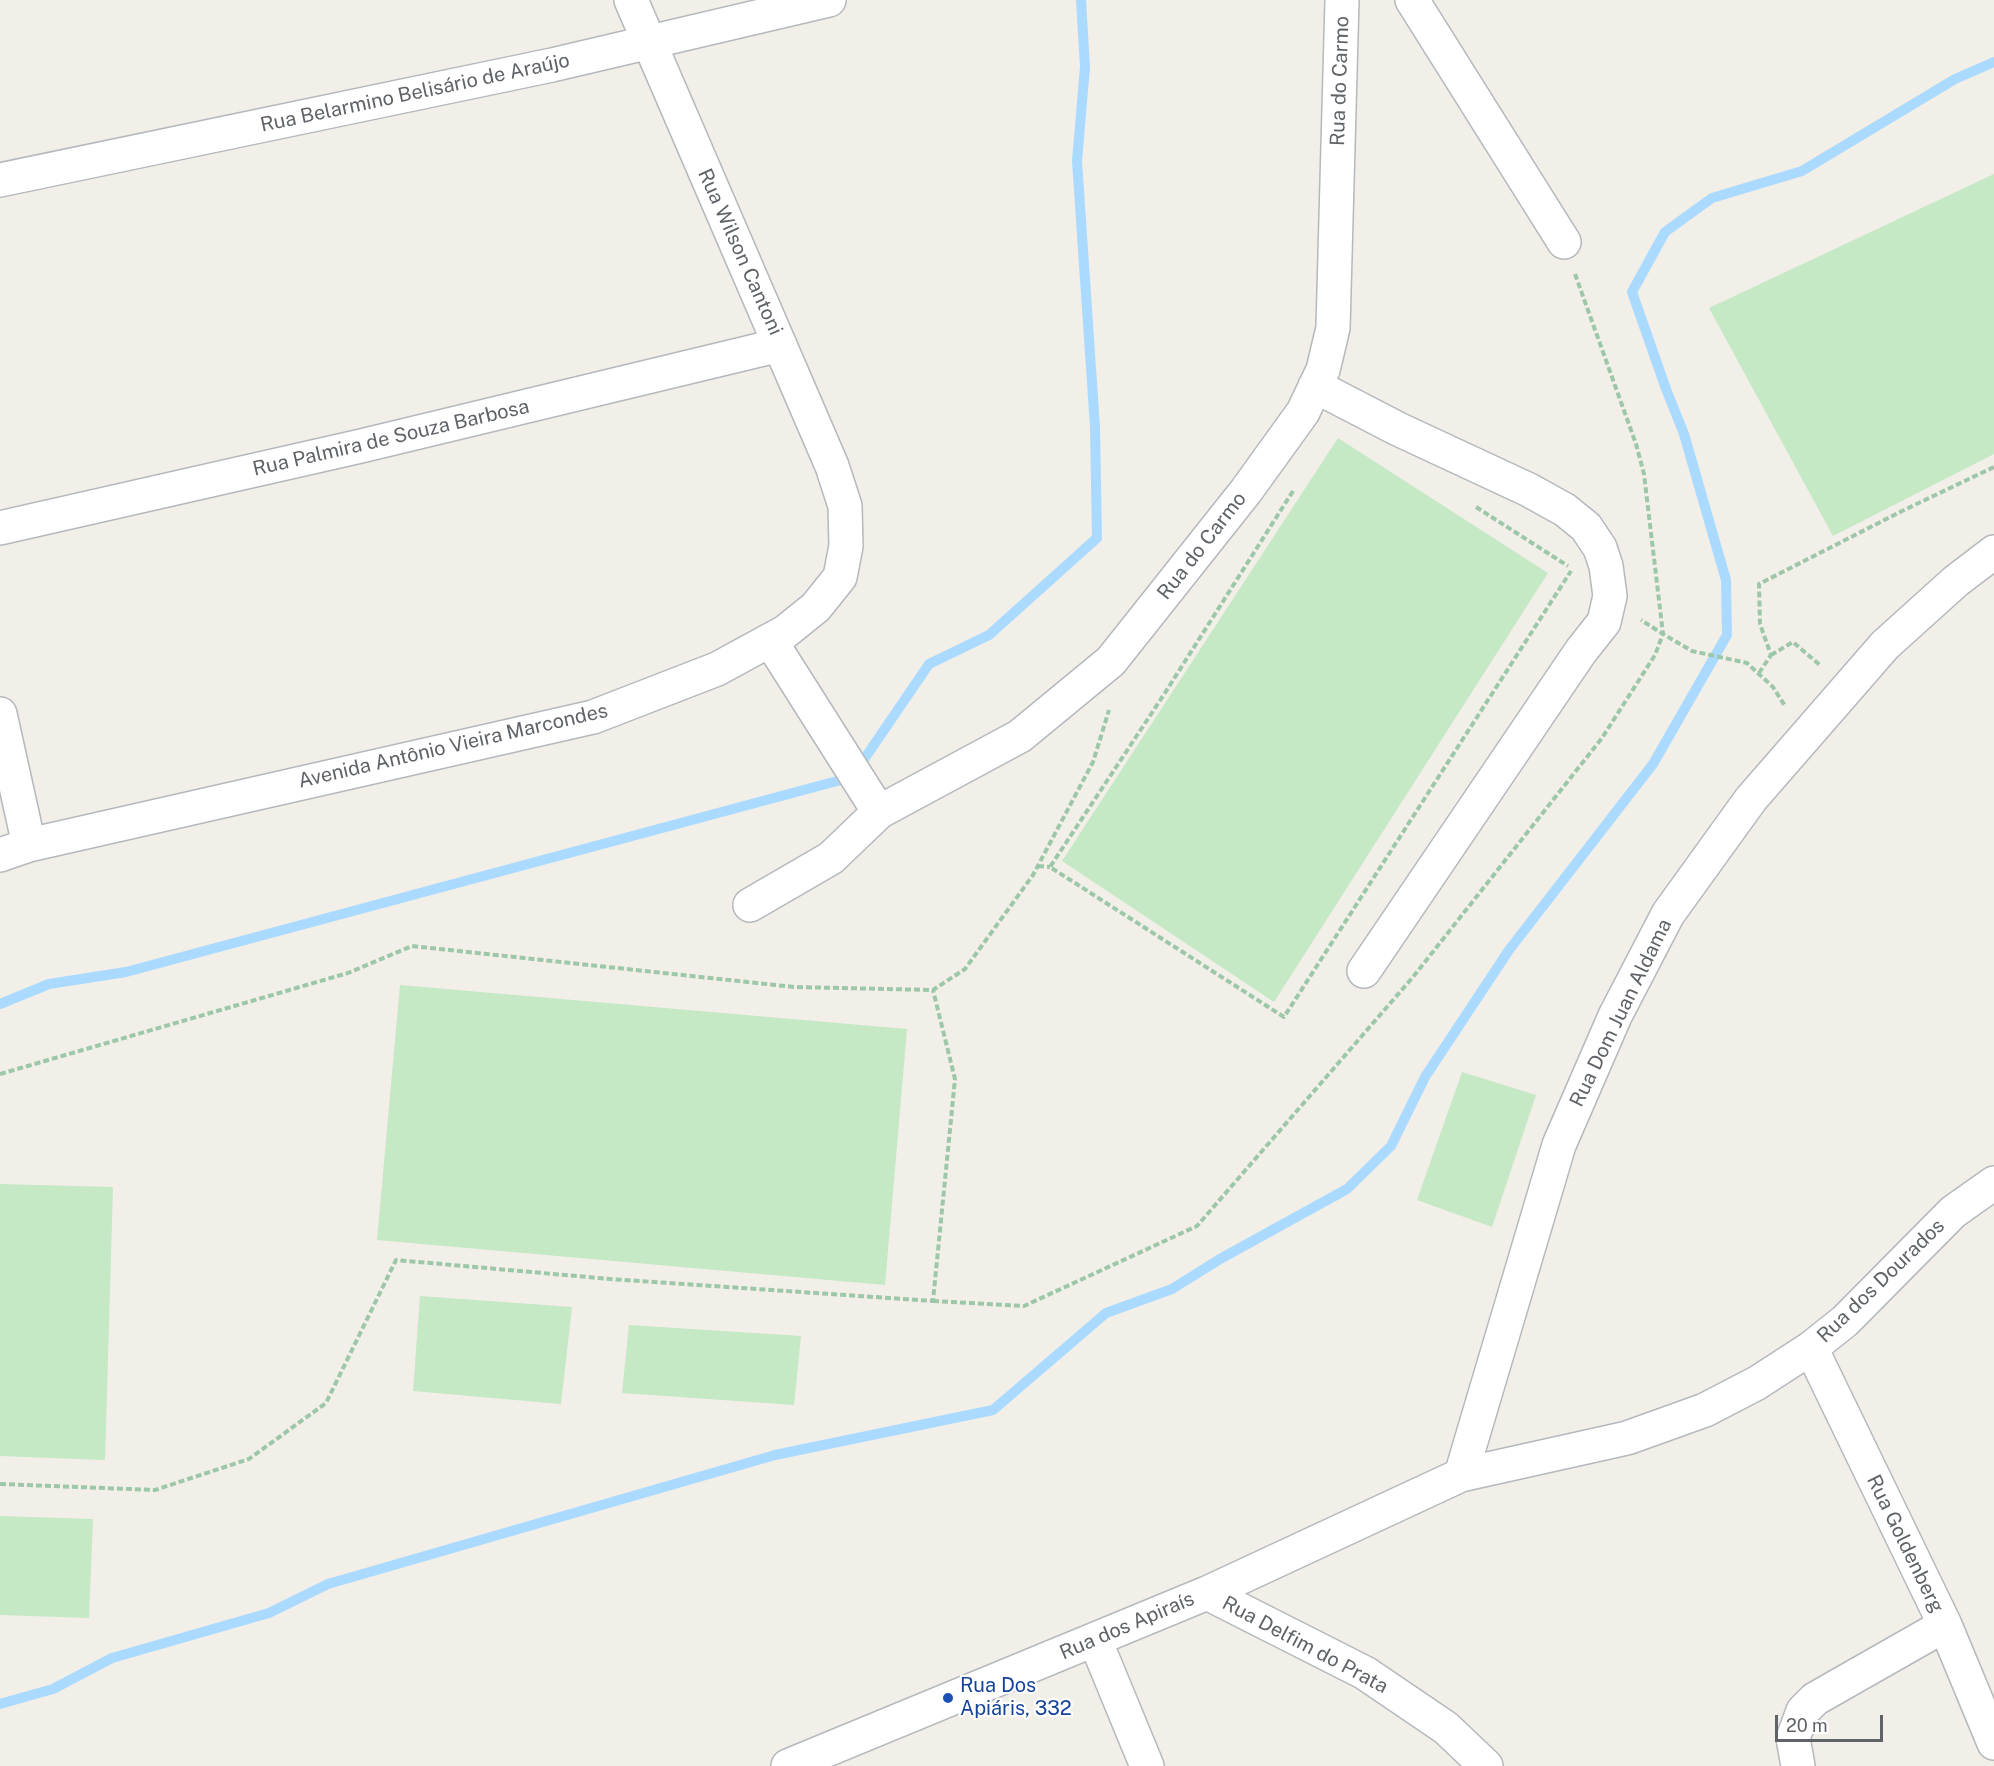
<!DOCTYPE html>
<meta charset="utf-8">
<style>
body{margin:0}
#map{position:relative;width:1994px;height:1766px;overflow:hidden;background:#f1efe8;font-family:"Public Sans",sans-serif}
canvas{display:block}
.scale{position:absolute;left:1775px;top:1715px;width:108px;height:27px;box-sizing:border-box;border:3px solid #5f6368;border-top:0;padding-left:8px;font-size:18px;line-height:21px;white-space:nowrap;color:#5f6368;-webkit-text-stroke:4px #fff;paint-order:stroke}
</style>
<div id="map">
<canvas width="1994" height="1766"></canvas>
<div class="scale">20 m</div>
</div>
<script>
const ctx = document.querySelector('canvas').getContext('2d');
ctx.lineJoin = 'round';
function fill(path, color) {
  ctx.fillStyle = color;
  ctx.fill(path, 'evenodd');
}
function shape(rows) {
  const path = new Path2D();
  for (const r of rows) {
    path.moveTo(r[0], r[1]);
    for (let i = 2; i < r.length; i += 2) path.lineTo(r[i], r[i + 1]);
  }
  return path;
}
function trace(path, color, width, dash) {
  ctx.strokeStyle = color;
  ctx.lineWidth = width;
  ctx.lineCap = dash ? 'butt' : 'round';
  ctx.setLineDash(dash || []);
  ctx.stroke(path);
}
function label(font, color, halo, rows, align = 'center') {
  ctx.font = font + ' "Public Sans",sans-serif';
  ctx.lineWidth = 4.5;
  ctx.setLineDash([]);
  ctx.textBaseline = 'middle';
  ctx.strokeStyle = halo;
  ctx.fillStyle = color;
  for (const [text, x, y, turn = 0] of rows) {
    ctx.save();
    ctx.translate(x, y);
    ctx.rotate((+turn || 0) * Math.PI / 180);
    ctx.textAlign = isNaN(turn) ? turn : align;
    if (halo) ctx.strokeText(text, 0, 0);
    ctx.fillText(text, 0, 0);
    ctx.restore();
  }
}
const green = shape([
 [1994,174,1994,454,1833,536,1709,308],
 [1338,438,1548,573,1274,1002,1062,861],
 [400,985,907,1029,885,1285,377,1240],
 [1462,1072,1536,1095,1492,1227,1417,1200],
 [0,1184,113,1187,105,1460,0,1456],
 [420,1296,572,1307,561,1404,413,1391],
 [629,1325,801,1336,794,1405,622,1393],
 [0,1516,93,1519,89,1618,0,1615]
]);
const stream = shape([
 [0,1004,49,984,126,972,852,777,929,664,989,635,1097,538,1095,427,1077,161,1085,67,1081,0],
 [0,1704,53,1689,112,1658,269,1613,328,1584,775,1455,993,1410,1106,1313,1172,1289,1220,1259,1347,1189,1391,1146,1425,1077,1509,950,1653,764,1727,635,1726,580,1684,434,1666,389,1632,292,1665,232,1712,198,1802,171,1955,79,1994,62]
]);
const path = shape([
 [1575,274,1636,444,1644,474,1663,634,1692,651,1747,663,1773,687,1785,706],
 [1293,491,1163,696,1050,867,1284,1017,1571,571],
 [1476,507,1568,566],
 [1771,655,1793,642,1821,666],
 [1759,673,1771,655,1760,624,1759,584,1902,511,1994,467],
 [1038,866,1050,867],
 [0,1074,348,973,412,946,794,987,933,990,965,969,1033,875,1093,762,1109,710],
 [933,1301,1024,1306,1197,1226,1413,977,1602,738,1655,655,1663,634,1641,620],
 [0,1484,155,1490,249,1459,326,1403,396,1260,610,1279,933,1301,955,1079,933,990]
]);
const minor = shape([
 [1412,0,1564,242],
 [0,180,552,65,829,0],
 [1315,386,1398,429,1529,490,1565,510,1586,527,1600,548,1606,566,1610,596,1604,622,1581,651,1364,971],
 [0,528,361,446,780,345],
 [770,640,879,812],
 [0,714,29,845],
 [0,855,29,845,593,717,717,669,785,632,816,607,840,577,846,546,845,506,832,466,631,0],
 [750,905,831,858,879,812,1020,736,1111,661,1246,491,1303,412,1323,370,1333,328,1342,0],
 [1811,1348,1945,1625,1994,1743],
 [1461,1475,1559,1145,1615,1016,1668,914,1751,799,1885,645,1956,581,1994,552],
 [1207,1593,1365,1673,1446,1728,1486,1766],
 [1095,1640,1147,1766],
 [788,1766,1207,1593,1461,1475,1627,1438,1705,1410,1757,1383,1811,1348,1845,1321,1953,1212,1994,1183],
 [1798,1766,1793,1738,1803,1711,1815,1699,1945,1625]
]);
const markers = [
 [948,1698,6,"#1a4fb4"]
];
const streetNames = [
 ["Rua do Carmo",1340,81,-88],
 ["Rua Belarmino Belisário de Araújo",415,93,-12],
 ["Rua Wilson Cantoni",740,252,66],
 ["Rua Palmira de Souza Barbosa",391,438,-13],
 ["Rua do Carmo",1202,546,-52],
 ["Avenida Antônio Vieira Marcondes",453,746,-13],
 ["Rua Dom Juan Aldama",1621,1013,-64],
 ["Rua dos Dourados",1881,1281,-44],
 ["Rua Goldenberg",1905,1544,64],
 ["Rua dos Apiraís",1127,1626,-23],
 ["Rua Delfim do Prata",1305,1645,28]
];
const transitNames = [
 ["Rua Dos",960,1686],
 ["Apiáris, 332",960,1709]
];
fill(green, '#c5e8c5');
trace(stream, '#aadaff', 10);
trace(minor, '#b5b8bc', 36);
trace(path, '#9cc7a9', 4, [6, 3]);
trace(minor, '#fff', 33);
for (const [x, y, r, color] of markers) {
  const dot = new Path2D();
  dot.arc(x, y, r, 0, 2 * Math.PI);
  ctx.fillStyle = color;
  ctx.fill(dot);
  trace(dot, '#fff', 2);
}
label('20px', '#5f6368', '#fff', streetNames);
label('20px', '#164399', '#fff', transitNames, 'left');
</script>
